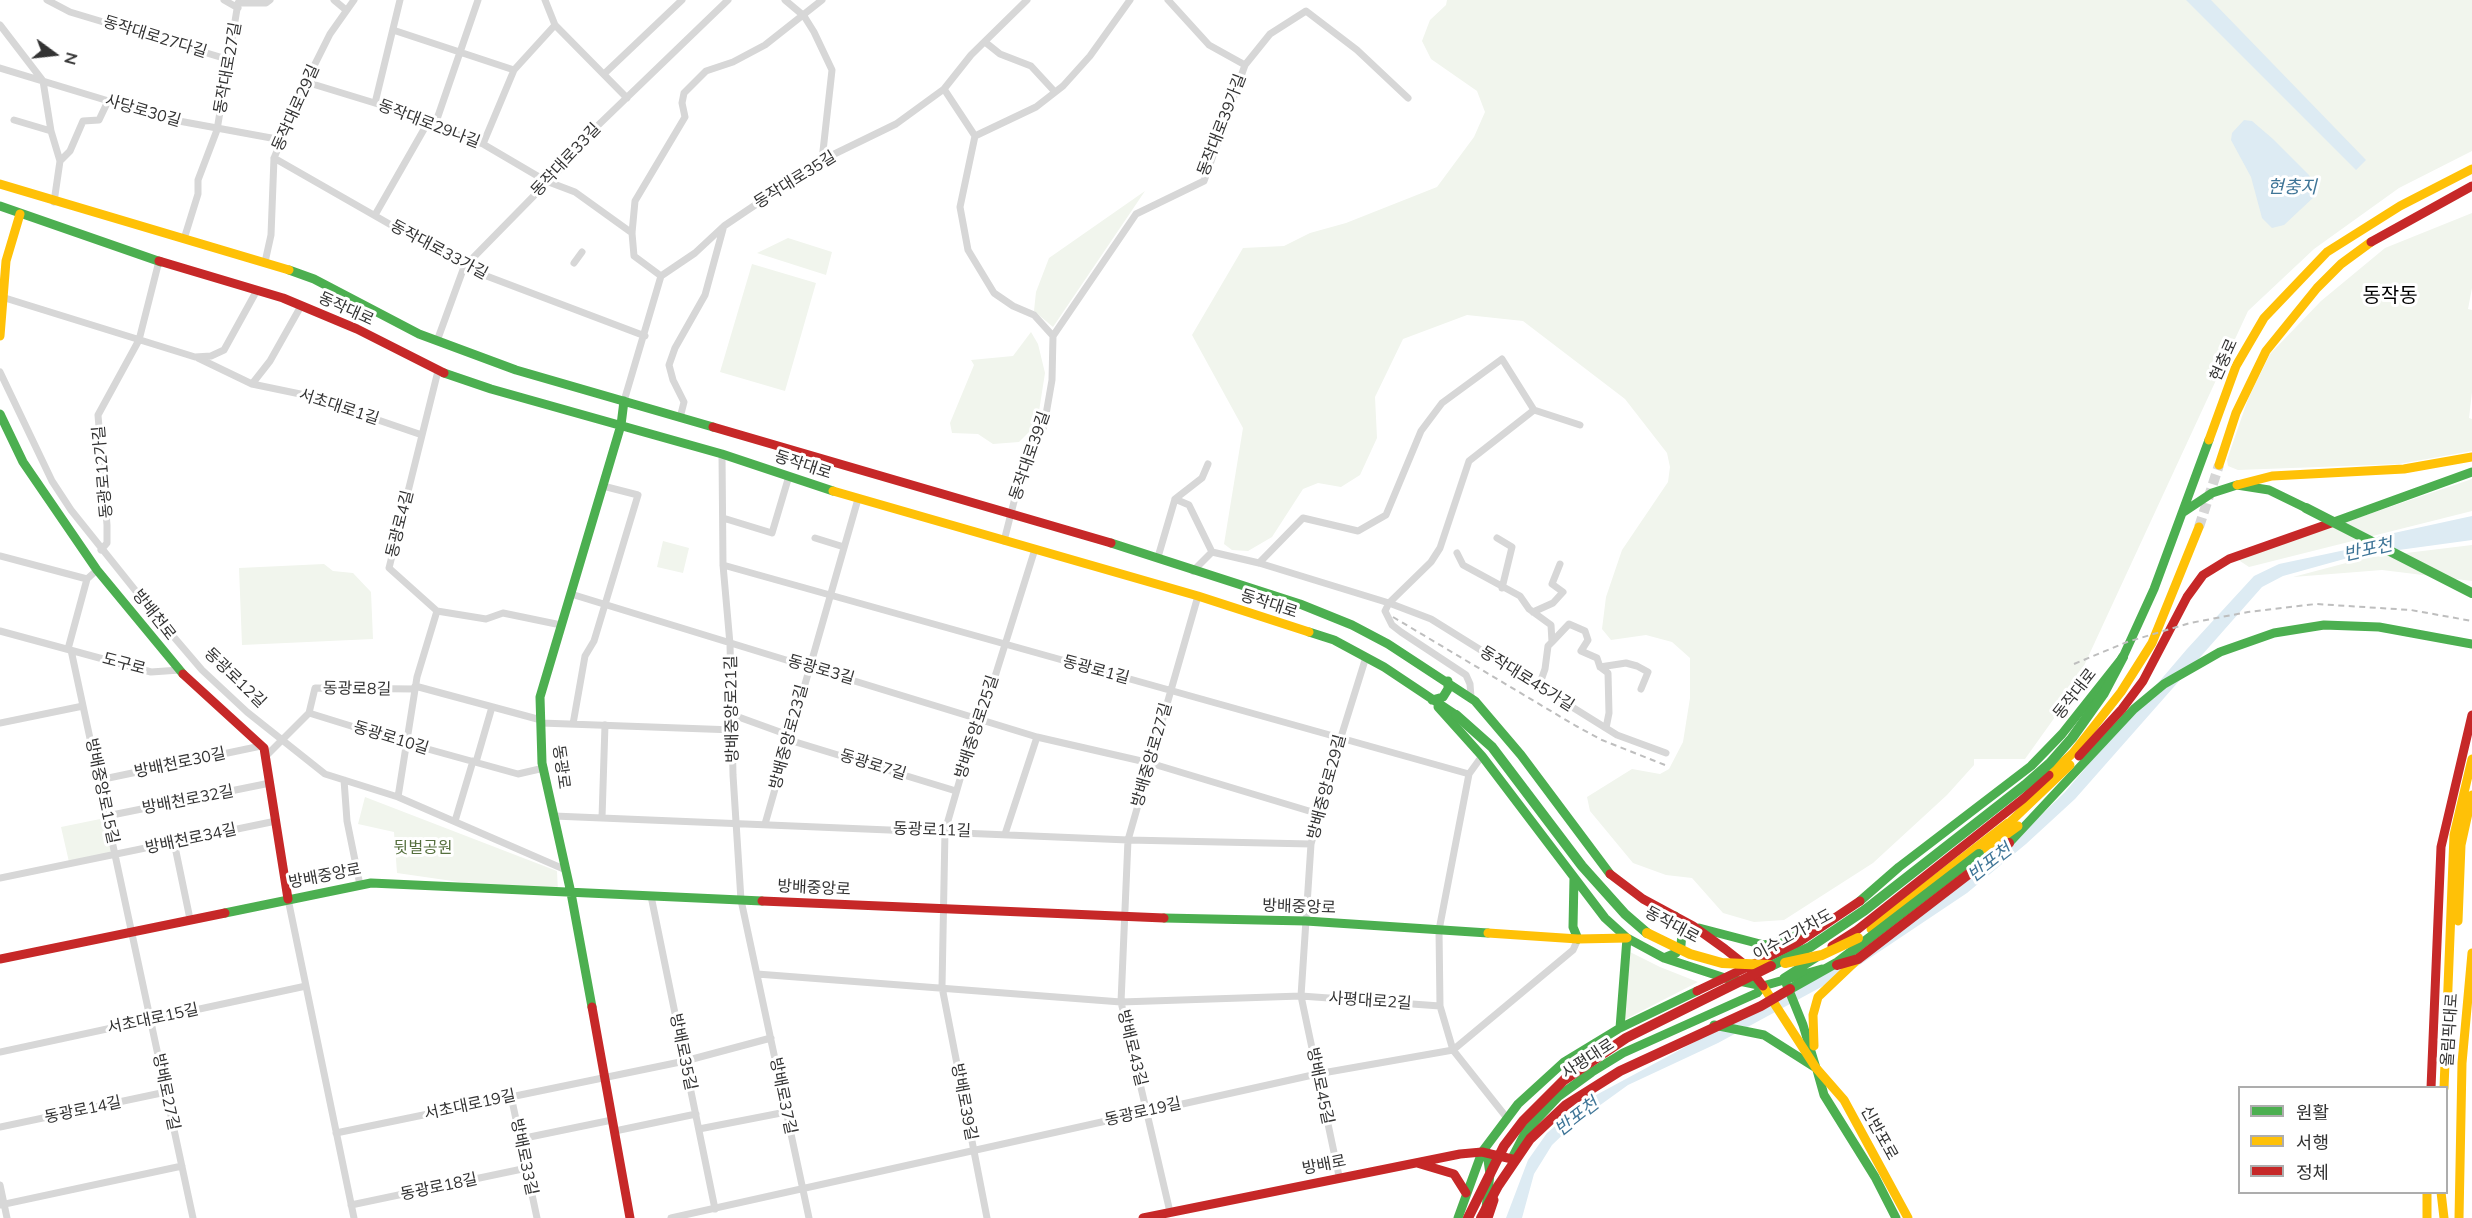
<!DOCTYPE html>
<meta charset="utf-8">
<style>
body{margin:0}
#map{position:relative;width:2472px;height:1218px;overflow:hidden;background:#fff;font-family:Mulish,"Noto Sans KR",sans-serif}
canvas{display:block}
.legend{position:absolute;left:2238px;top:1086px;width:210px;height:108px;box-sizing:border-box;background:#fff;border:2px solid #adadad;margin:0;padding:8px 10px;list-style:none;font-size:18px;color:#333}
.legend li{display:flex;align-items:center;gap:12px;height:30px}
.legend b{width:30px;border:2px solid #adadad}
.north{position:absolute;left:24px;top:24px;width:60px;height:60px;-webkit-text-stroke:4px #fff;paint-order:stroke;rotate:105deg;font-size:16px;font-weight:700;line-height:24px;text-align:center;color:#333}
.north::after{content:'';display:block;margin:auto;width:21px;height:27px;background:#333;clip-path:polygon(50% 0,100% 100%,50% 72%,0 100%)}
</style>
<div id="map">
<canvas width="2472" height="1218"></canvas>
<ul class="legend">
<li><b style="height:8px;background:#4caf50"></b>원활</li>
<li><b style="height:8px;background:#ffc107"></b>서행</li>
<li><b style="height:8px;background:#c62828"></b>정체</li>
</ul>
<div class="north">N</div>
</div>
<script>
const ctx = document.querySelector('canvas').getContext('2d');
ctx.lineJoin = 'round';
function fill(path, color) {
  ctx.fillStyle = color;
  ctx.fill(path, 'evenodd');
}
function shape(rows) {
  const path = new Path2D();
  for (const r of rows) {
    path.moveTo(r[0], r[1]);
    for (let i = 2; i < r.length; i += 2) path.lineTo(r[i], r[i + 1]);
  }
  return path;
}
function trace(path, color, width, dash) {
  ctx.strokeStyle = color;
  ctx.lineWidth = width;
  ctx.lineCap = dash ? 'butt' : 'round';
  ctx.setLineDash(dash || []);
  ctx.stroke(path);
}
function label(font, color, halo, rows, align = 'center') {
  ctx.font = font + ' Mulish,"Noto Sans KR",sans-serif';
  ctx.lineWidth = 6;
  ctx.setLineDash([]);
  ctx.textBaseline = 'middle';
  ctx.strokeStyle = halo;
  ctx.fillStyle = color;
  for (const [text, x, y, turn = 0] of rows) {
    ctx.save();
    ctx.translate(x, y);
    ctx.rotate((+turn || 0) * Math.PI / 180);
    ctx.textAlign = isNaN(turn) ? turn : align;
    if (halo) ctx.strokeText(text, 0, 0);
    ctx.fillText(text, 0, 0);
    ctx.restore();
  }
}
const green = shape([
 [1447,0,2472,0,2472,151,2399,188,2314,249,2248,311,2070,696,2025,759,1974,759,1974,765,1947,795,1873,863,1784,920,1754,922,1723,913,1692,878,1666,875,1633,863,1590,811,1587,797,1632,769,1660,774,1669,769,1683,742,1690,698,1690,658,1672,642,1646,635,1611,640,1602,629,1606,597,1622,550,1668,482,1670,467,1667,453,1625,399,1523,321,1467,315,1403,339,1375,397,1377,438,1360,475,1341,487,1318,483,1303,489,1272,537,1248,551,1232,550,1224,544,1243,428,1192,335,1243,248,1284,246,1310,233,1346,223,1437,187,1474,137,1485,112,1477,91,1431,59,1422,41,1430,20,1446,5],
 [1145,191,1053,327,1034,311,1036,292,1049,258],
 [2472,213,2472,288,2468,309,2472,310,2472,392,2469,418,2472,419,2472,451,2399,464,2238,470,2228,466,2227,460,2248,399,2270,354,2321,301,2385,248],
 [788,238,832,252,826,275,757,253],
 [752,264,816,283,785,391,720,372],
 [1031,332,1038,344,1045,373,1037,424,1019,442,993,444,978,434,952,433,950,423,974,365,971,360,1013,356],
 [2472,479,2472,511,2249,567,2237,559],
 [663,541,689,548,683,573,657,567],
 [2472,545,2472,581,2382,570,2293,577,2365,558],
 [324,564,333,571,353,573,371,592,373,639,242,645,239,568],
 [365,797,557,871,558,892,494,887,397,873,394,832,358,824],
 [105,818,112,853,69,862,61,827],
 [1630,952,1660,967,1698,982,1624,1020]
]);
const water = shape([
 [2186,0,2211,0,2366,160,2356,170],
 [2244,120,2252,121,2273,139,2309,175,2315,186,2316,195,2284,225,2272,228,2262,218,2251,177,2231,140,2232,133],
 [2472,516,2472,540,2355,556,2283,576,2262,587,2075,799,2026,844,1967,893,1849,972,1718,1043,1628,1085,1574,1124,1552,1145,1534,1174,1522,1218,1506,1218,1528,1160,1547,1133,1585,1101,1841,963,2025,831,2065,792,2187,649,2254,576,2279,564,2350,549,2380,536]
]);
const primaryTunnel = shape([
 [2199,527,2219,465]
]);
const street = shape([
 [47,0,70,12,230,60],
 [224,0,238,8],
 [334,0,346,10],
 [545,0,555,25,627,98],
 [785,0,804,16,814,32,832,70,822,160],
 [1168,0,1209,45,1245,65],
 [0,25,43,81,51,131,60,161,54,202],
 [393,30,514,70],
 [985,42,1000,54,1031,66,1055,92],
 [0,68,168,119,282,140],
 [604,74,682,0],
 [306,82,378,104,483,144,546,181,575,192,632,233],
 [944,89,975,136],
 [375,103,400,0],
 [14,120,51,131],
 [975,136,960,207,968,250,994,293,1013,306,1034,315,1053,336],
 [975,136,1036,107,1063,86,1090,56,1130,0],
 [483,144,514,70,555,25],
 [274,158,468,269,645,336],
 [60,161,70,151,83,121,99,120,108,101],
 [375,215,427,124,437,119,478,0],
 [184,239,198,194,198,180,217,130,238,3,266,3,270,0],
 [265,262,271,235,274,158,306,82,330,34,354,0],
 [574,263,582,252],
 [661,276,634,256,632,233,635,201,685,117,682,103,684,93,706,71,733,62,765,45,822,0],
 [5,298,195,357,211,356,224,350,256,292],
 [1053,336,1136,214,1204,181,1245,65,1270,34,1306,11,1357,50,1408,98],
 [437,341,464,267,571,158,588,135,728,0],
 [198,358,252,384,305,395,422,435],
 [438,371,389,568,437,611,486,619,503,613,561,625],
 [0,372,52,481,71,510,155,615,202,670,247,712,325,774,398,797,566,870],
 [252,384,270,361,301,306],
 [624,401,661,276,695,253,724,226,822,160,896,124,944,89,971,55,1027,0],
 [680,418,684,402,673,380,669,365,675,348,705,295,723,229],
 [722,454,723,565,730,644,733,775,741,900,809,1218],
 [1175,499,1202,478,1208,464],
 [723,518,772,533,789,476],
 [815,538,844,547],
 [1497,538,1512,547,1502,588],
 [1004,541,1020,478,1044,426,1052,380,1053,336],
 [101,550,107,543,107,525,98,415,139,340,159,261],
 [1457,553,1463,565,1520,596,1529,609,1551,625,1552,642,1548,646,1545,669,1539,686],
 [0,556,87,579,97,570],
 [1158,557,1175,499,1189,505,1212,552],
 [1259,563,1303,518,1358,531,1386,515,1421,431,1442,403,1502,359,1534,410],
 [723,565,1469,774],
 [1193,571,1212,552,1259,563,1389,603,1431,619,1617,735,1666,753],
 [571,594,1037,737,1150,763,1319,814],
 [1533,612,1553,603,1563,592,1552,584,1560,564],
 [0,631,151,672,180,670],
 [1552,642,1569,624,1585,631,1588,640,1581,651,1597,658,1600,667,1608,673,1609,713,1606,728],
 [68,649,87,579],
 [71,650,193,1218],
 [1600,667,1626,663,1637,666,1648,672,1641,689],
 [415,686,541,720],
 [1471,697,1470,684,1466,675,1401,632,1392,625,1385,611,1389,603,1431,562,1440,548,1469,461,1534,410,1580,425],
 [309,713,406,743,518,774,544,768],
 [733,715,791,736],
 [0,723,83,706],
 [541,723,734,730],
 [573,724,585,656,594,641,638,495,603,486],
 [789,740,956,791],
 [266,756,309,713,315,688,415,689],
 [1482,756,1469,774,1439,930,1440,1006,1453,1050,1507,1118],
 [476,762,492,707],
 [99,780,261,746],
 [344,780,347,821,360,885],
 [398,797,417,677,437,611],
 [107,816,270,783],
 [554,816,1128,840,1311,844],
 [602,818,605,725],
 [455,821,473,761],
 [765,824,858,499],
 [1005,834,1037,737],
 [174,842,190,919],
 [0,878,276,821],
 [651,896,715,1209],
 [288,899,354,1218],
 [757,974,1121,1002,1301,996,1440,1006],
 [0,1052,306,986],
 [511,1096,537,1218],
 [0,1127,166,1092],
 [699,1129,786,1112],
 [615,1131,696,1114],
 [336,1133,685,1061,771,1038],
 [520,1139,612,1120],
 [1339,1176,1301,996,1311,844,1341,737,1366,657],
 [0,1185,7,1218],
 [0,1205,182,1166],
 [351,1205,527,1168],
 [1170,1212,1121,1002,1128,840,1198,596],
 [671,1218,1317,1074,1453,1050,1573,950,1578,939],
 [987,1218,942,987,945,831,967,755,982,718,1035,549]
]);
const fast = shape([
 [0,206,161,262],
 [289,270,314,279,419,334,516,370,713,427],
 [444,373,491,389,722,454,833,491],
 [0,414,23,462,97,570,183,674],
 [2182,513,2212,493,2237,485,2269,490,2306,508],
 [2334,522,2472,472],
 [1111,543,1300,604,1352,625,1388,644,1475,701,1521,755,1610,874],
 [1309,632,1334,640,1384,667,1456,715],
 [1432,700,1443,697,1448,689,1448,681],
 [1438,707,1482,756,1605,918,1627,938,1664,958,1725,978,1763,986,1822,969],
 [2009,843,2134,709,2164,684,2220,652,2274,633,2324,625,2379,627,2472,644],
 [1574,878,1573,927,1578,939],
 [1860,901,1899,867,2031,766,2062,734,2123,657,2154,589,2209,440],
 [225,913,371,883,762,901],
 [1164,918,1306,921,1488,933],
 [1699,928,1764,945,1779,942,1818,924],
 [1664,958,1676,953,1681,945,1682,933,1675,916],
 [592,1007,571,893,542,763,540,697,621,425,624,401],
 [1714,1025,1764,1035,1816,1068],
 [1620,1028,1627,938],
 [1816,1068,1803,1025,1784,978,1817,957],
 [1817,1070,1824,1095,1875,1177,1896,1218],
 [1512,1158,1526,1131,1559,1096,1592,1072,1623,1053,1757,993,1763,986],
 [1486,1208,1490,1174,1487,1153],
 [1458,1218,1482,1152,1518,1104,1564,1062,1620,1028,1697,991]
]);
const slow = shape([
 [0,184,289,270],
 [0,336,6,261,20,214],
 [2209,440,2236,366,2264,318,2327,252,2400,206,2472,169],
 [2219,465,2236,413,2266,351,2317,288,2341,264,2371,242],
 [2237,485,2272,476,2404,469,2472,457],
 [833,491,1198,596,1309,632],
 [2049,775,2073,753,2121,692,2152,643,2199,527],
 [2005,827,2070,765],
 [1986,849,2018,826],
 [2458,921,2461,845,2472,795],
 [1871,929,2008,823],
 [1488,933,1578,939,1627,938],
 [1763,986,1816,1068,1844,1100,1908,1218],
 [1814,1046,1813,1015,1818,997,1858,959],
 [2444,1088,2454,835,2472,759],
 [2427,1192,2427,1218],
 [2441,1192,2444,1218],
 [2459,1218,2462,1063,2472,953]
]);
const jam = shape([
 [2371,242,2472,186],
 [159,261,283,298,357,329,444,373],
 [713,427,1111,543],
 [183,674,264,748,288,899],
 [2079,756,2122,709,2143,681,2187,597,2203,575,2229,559,2334,522],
 [1610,874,1643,899,1693,926,1725,949,1749,968,1763,986],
 [762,901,1164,918],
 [1832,946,1857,930,2023,799,2049,775],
 [0,959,225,913],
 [1697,991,1796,944,1860,901],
 [592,1007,630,1218],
 [2431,1088,2441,847,2472,715],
 [1417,1163,1454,1174,1466,1193],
 [1143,1218,1460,1154,1482,1152,1512,1159],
 [1488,1218,1494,1200]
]);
const rail = shape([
 [1393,617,1576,726,1602,740,1665,765],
 [2074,664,2127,642,2190,623,2248,612,2316,604,2411,610,2472,621]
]);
const fastBridge = shape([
 [2306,508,2472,593],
 [1456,715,1492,747,1582,866,1625,914,1647,933],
 [1771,966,1810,947,1865,910,2025,785,2050,763,2072,738,2104,693,2123,657],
 [1790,989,1838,962,1979,854]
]);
const slowBridge = shape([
 [1647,933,1690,954,1722,963,1769,965],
 [1785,963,1822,955,1858,938]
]);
const jamBridge = shape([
 [1837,965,1858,959,2009,843],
 [1468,1218,1504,1146,1523,1121,1564,1080,1626,1038,1771,966],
 [1481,1218,1498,1186,1530,1139,1566,1105,1620,1071,1761,1006,1790,989]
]);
const streetNames = [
 ["동작대로27다길",155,37,17],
 ["동작대로27길",228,68,-80],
 ["동작대로29길",296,108,-66],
 ["사당로30길",143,111,16],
 ["동작대로29나길",429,124,21],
 ["동작대로39가길",1222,125,-69],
 ["동작대로33길",566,160,-47],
 ["동작대로35길",795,180,-32],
 ["동작대로33가길",439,250,28],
 ["동작대로",346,309,24],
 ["현충로",2224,360,-66],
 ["서초대로1길",339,407,18],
 ["동작대로39길",1030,456,-71],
 ["동작대로",803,465,18],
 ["동광로12가길",103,472,-95],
 ["동광로4길",400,524,-76],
 ["동작대로",1269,604,18],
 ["방배천로",154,615,52],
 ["도구로",124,664,15],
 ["동광로3길",821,670,16],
 ["동광로1길",1096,670,15],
 ["동광로12길",235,678,44],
 ["동작대로45가길",1527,679,32],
 ["동광로8길",357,689,1],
 ["동작대로",2075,694,-52],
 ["방배중앙로21길",732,709,-91],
 ["방배중앙로25길",977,727,-72],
 ["방배중앙로23길",789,737,-75],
 ["동광로10길",391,738,17],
 ["방배중앙로27길",1152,755,-74],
 ["방배천로30길",180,763,-12],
 ["동광로7길",873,765,17],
 ["동광로",561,767,82],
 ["방배중앙로29길",1327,787,-75],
 ["방배중앙로15길",102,791,78],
 ["방배천로32길",188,800,-11],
 ["동광로11길",932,830,2],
 ["방배천로34길",191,839,-12],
 ["방배중앙로",325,876,-11],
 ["방배중앙로",814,888,3],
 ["방배중앙로",1299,907,2],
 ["동작대로",1672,925,28],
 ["이수고가차도",1793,935,-29],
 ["사평대로2길",1370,1001,4],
 ["서초대로15길",153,1019,-12],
 ["올림픽대로",2450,1030,-86],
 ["방배로43길",1132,1048,76],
 ["방배로35길",683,1052,78],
 ["사평대로",1588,1059,-33],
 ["방배로45길",1320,1086,78],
 ["방배로27길",166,1092,78],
 ["방배로37길",783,1096,78],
 ["방배로39길",964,1102,79],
 ["서초대로19길",470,1105,-12],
 ["동광로14길",83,1110,-12],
 ["동광로19길",1143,1112,-13],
 ["신반포로",1879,1133,61],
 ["방배로33길",524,1157,78],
 ["방배로",1324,1165,-11],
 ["동광로18길",439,1187,-12]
];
const parkNames = [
 ["뒷벌공원",423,848]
];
const waterNames = [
 ["현충지",2292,188],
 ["반포천",2368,550,-13],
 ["반포천",1990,863,-38],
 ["반포천",1577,1117,-38]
];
const quarterNames = [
 ["동작동",2390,296]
];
fill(green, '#f1f5ed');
fill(water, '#ddebf3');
trace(primaryTunnel, '#d6d6d6', 10, [10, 5]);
trace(street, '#d7d7d7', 7);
trace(fast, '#4caf50', 9);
trace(slow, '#ffc107', 9);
trace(jam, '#c62828', 9);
trace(rail, '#bebebe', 2, [6, 4.5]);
trace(fastBridge, '#4caf50', 10);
trace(slowBridge, '#ffc107', 10);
trace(jamBridge, '#c62828', 10);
label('16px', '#333', '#fff', streetNames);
label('16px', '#56703f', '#fff', parkNames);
label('italic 18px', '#3f7597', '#fff', waterNames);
label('20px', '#000', '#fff', quarterNames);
</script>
